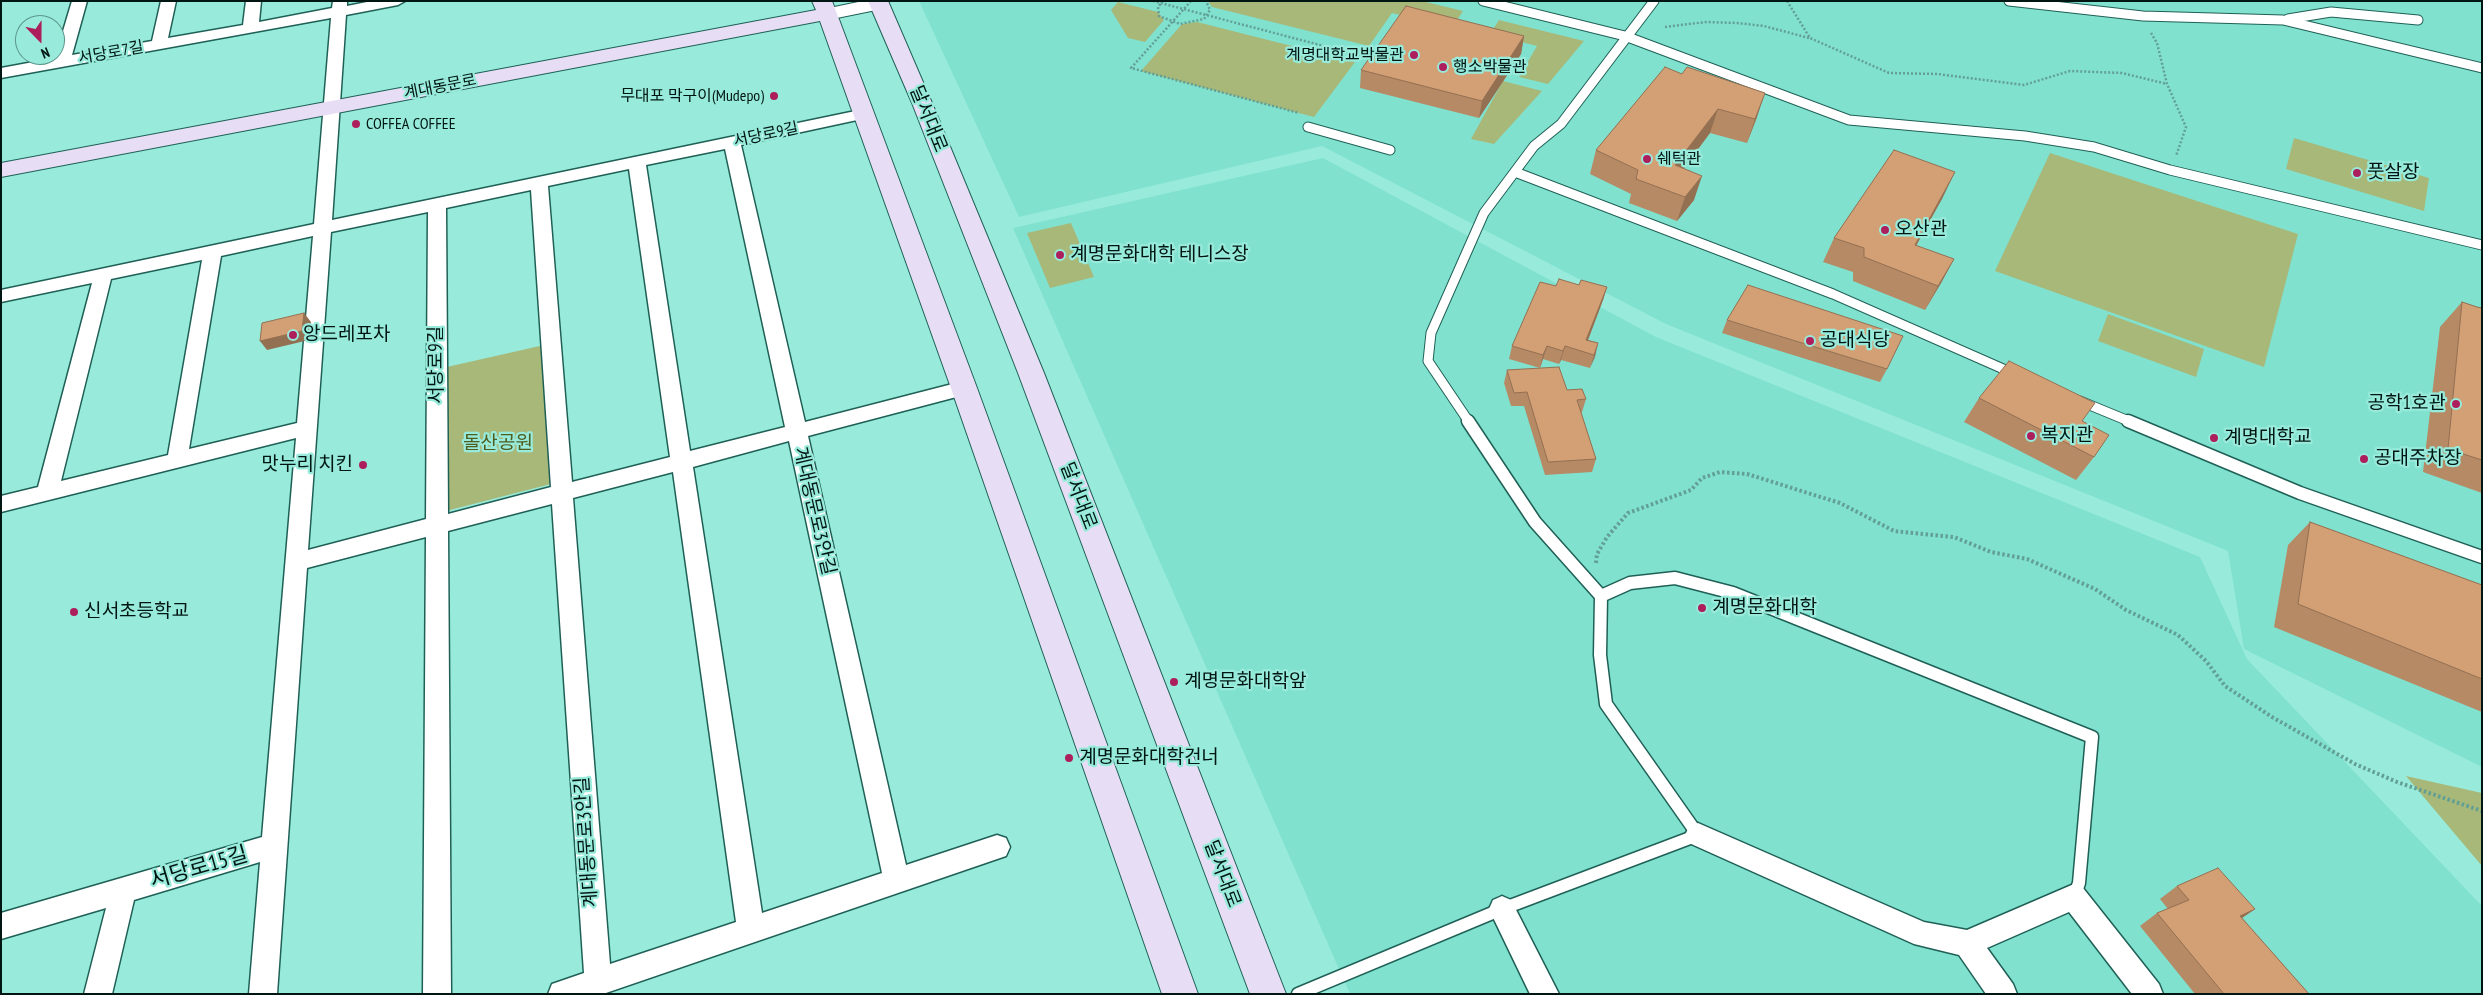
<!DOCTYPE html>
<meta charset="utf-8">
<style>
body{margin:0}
#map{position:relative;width:2483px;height:995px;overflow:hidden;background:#98ebdb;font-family:"PT Sans Narrow",sans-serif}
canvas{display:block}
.frame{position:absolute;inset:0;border:2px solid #001612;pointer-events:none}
.north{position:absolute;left:15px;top:15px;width:50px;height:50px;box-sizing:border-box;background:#98ebdb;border:1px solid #5b968b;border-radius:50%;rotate:158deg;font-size:14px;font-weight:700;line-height:20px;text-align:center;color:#001612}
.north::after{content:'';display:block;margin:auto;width:18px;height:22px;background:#ad1f5c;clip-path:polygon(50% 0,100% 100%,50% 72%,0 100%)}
</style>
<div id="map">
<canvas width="2483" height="995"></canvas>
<div class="frame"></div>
<div class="north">N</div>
</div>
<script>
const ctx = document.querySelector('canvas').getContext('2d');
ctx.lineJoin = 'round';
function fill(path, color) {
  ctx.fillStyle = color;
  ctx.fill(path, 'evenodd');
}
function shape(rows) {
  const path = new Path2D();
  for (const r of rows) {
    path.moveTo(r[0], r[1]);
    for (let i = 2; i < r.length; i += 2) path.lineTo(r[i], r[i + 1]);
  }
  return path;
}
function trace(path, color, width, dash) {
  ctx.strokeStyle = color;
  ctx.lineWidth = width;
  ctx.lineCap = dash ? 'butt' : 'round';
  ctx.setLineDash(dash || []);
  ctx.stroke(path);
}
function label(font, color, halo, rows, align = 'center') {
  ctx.font = font + ' "PT Sans Narrow","Noto Sans KR",sans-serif';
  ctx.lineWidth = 4.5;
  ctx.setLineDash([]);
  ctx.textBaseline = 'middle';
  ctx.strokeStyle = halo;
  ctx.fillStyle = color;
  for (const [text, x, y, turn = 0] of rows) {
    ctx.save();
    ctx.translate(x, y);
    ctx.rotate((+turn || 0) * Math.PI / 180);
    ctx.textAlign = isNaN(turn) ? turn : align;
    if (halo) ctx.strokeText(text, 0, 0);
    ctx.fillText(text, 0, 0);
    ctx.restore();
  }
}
const built = shape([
 [919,1,2482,1,2482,767,2244,649,2228,551,1666,324,1322,146,1019,217],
 [1323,158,1656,337,2200,557,2247,659,2482,906,2482,994,1350,994,1013,228]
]);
const green = shape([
 [1208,1,1422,1,1463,11,1452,28,1392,13,1369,46,1212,7],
 [1118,2,1158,12,1164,20,1145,42,1128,38,1111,10],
 [1499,20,1584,41,1548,84,1519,77,1537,46,1490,34],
 [1197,22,1355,62,1314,117,1141,71,1182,24],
 [1503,81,1542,91,1494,144,1471,139],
 [2294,138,2429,178,2424,211,2286,169],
 [2050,153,2298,234,2264,367,1995,271],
 [1071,223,1094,277,1050,288,1027,233],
 [2108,314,2204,349,2196,377,2098,341],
 [544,345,551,484,446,511,447,367],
 [2406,776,2482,793,2482,866]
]);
const pathFar1 = shape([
 [1153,1,1373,59],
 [1163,1,1158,7,1159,16,1180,24,1204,19,1210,10,1206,1],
 [1191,1,1131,68,1299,113],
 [1787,1,1810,38,1889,73,1938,74,2024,85,2070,71,2122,73,2167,84],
 [1665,27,1706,22,1737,23,1764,26,1809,38],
 [2151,33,2157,43,2167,84,2186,127,2176,156]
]);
const path = shape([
 [1596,563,1597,554,1607,537,1628,513,1691,490,1702,478,1720,472,1747,474,1840,503,1894,531,1954,537,1991,552,2027,559,2095,589,2126,610,2178,635,2206,661,2225,686,2272,717,2355,764,2397,782,2482,811]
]);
const serviceFar1 = shape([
 [1483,1,1625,36,1849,120,2025,136,2094,147,2170,170,2482,245],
 [2009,1,2143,16,2283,20,2482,68],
 [2288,19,2331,12,2418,20],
 [1308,127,1390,150],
 [1515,172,1833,294,2017,375],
 [2080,401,2131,422],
 [1469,422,1428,361,1431,333,1484,213,1534,146,1561,124,1654,1]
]);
const service = shape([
 [2128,421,2300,493,2482,557],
 [1601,596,1630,583,1675,578,1733,593,2092,737,2079,883,2074,897],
 [1298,994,1502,909,1698,835,1606,704,1600,655,1601,596,1535,522,1468,421]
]);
const minor = shape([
 [72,1,87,1,72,55,152,41,161,1,176,1,168,38,243,25,246,1,261,1,259,22,332,8,333,1,347,1,347,6,372,1,405,1,398,5,346,15,332,220,865,109,871,111,873,114,871,117,741,145,805,422,964,381,971,383,974,388,971,393,964,395,808,436,906,865,997,835,1006,838,1010,847,1006,856,603,994,548,994,552,984,584,973,552,504,448,531,451,994,423,994,426,537,307,568,277,994,249,994,260,862,134,900,112,994,84,994,106,908,1,939,1,913,262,837,296,438,1,512,1,496,38,487,92,283,1,302,1,290,314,224,331,18,1,78,1,68,55,58,72,1],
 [725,149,785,427,690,451,646,165,725,149],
 [629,169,670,457,572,482,548,186,629,169],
 [531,190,551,487,448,514,446,208,531,190],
 [428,212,426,519,308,550,331,232,428,212],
 [313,236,297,423,189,449,221,256,313,236],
 [202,260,168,455,61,481,111,279,202,260],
 [789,441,882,873,762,913,693,467,789,441],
 [673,472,736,922,610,964,573,498,673,472],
 [1698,823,1924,922,1967,930,2074,884,2083,888,2159,984,2163,994,2132,994,2069,912,1987,948,2013,984,2017,994,1986,994,1959,955,1914,944,1689,843,1685,835,1689,827,1698,823],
 [1502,896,1511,900,1559,994,1530,994,1489,909,1493,900,1502,896]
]);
const tertiary = shape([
 [863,1,887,1,889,4,886,8,827,20,820,18,817,14,820,10,863,1]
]);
const secondary = shape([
 [812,1,832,1,837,14,977,388,1198,994,1162,994,951,388,820,21,1,177,1,163,816,10,812,1],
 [868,1,888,1,932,103,1044,373,1286,994,1250,994,1018,373,912,103,868,1]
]);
const wall = shape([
 [1524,36,1521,54,1479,118,1360,88,1361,70],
 [1682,74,1757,117,1747,143,1710,133,1684,168,1694,200,1677,221,1629,203,1631,194,1590,174,1596,150],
 [1943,197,1916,246,1954,259,1941,283,1925,310,1853,281,1853,272,1823,262,1834,238],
 [1579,285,1607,287,1603,300,1588,340,1598,343,1590,368,1561,360,1559,364,1543,359,1540,368,1509,359,1512,346,1556,286],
 [2462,302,2477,307,2482,308,2482,493,2423,472,2440,327],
 [1727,320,1887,369,1880,382,1722,333],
 [1507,370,1567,390,1586,399,1582,412,1581,413,1596,459,1592,472,1545,475,1524,406,1511,406,1504,383],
 [1979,398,2082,421,2094,457,2076,480,1964,422],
 [2310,522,2482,585,2482,712,2274,627,2288,545],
 [2177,886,2255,909,2242,918,2309,994,2195,994,2140,926,2157,913,2168,909,2160,899]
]);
const shadedWall = shape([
 [1524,36,1521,54,1479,118,1482,101],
 [1765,93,1757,117,1747,143,1755,119],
 [1718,109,1710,133,1668,189,1675,165],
 [1955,172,1943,197,1903,269,1915,245],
 [1702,176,1694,200,1677,221,1685,197],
 [1954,259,1941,283,1925,310,1938,286],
 [1607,287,1603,300,1583,353,1586,340],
 [304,313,311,322,309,340,267,350,260,341],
 [1598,343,1595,357,1590,368,1594,355],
 [1547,346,1543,359,1540,368,1543,355],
 [1565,346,1561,360,1559,364,1563,351],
 [2255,909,2236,922,2240,916]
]);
const building = shape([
 [1406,6,1524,36,1482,101,1361,70,1406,6],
 [1665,67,1682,74,1687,67,1765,93,1755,119,1718,109,1675,165,1702,176,1685,197,1636,179,1638,170,1596,150,1665,67],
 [1894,150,1955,172,1915,245,1954,259,1938,286,1864,257,1864,248,1834,238,1894,150],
 [1559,279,1579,285,1581,280,1607,287,1586,340,1598,343,1594,355,1565,346,1563,351,1547,346,1543,355,1512,346,1540,282,1556,286,1559,279],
 [1748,285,1903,336,1887,369,1727,320,1748,285],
 [2462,302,2477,307,2482,308,2482,460,2448,449,2462,302],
 [304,313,302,331,260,341,262,323,304,313],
 [2009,361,2095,403,2082,421,2109,435,2094,457,1979,398,2009,361],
 [1559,367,1567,390,1582,389,1586,399,1577,400,1596,459,1548,462,1527,392,1514,393,1507,370,1559,367],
 [2310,522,2482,585,2482,679,2298,604,2310,522],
 [2218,868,2255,909,2240,916,2309,994,2224,994,2157,913,2189,900,2177,886,2218,868]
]);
const markers = [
 [1414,55,5,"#ad1f5c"],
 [1443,67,5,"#ad1f5c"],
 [774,96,5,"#ad1f5c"],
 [356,124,5,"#ad1f5c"],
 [1647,159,5,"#ad1f5c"],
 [2357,173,5,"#ad1f5c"],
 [1885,230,5,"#ad1f5c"],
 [1060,255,5,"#ad1f5c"],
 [293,335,5,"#ad1f5c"],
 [1810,341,5,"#ad1f5c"],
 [2456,404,5,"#ad1f5c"],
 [2031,436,5,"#ad1f5c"],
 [2214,438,5,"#ad1f5c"],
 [2364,459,5,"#ad1f5c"],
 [363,465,5,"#ad1f5c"],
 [1702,608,5,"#ad1f5c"],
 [74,612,5,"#ad1f5c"],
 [1174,682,5,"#ad1f5c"],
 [1069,758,5,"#ad1f5c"]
];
const farStreetnames = [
 ["서당로7길",111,53,-10],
 ["계대동문로",440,87,-11],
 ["서당로9길",766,135,-12]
];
const farPoinames = [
 ["계명대학교박물관",1404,55,"right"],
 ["행소박물관",1453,67],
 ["무대포 막구이(Mudepo)",764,96,"right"],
 ["COFFEA COFFEE",366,124],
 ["쉐턱관",1657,159]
];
const streetNames = [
 ["달서대로",928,119,68],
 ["서당로9길",437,365,-90],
 ["달서대로",1078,496,69],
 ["계대동문로3안길",814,511,77],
 ["계대동문로3안길",587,842,-94],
 ["달서대로",1222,874,69]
];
const poiNames = [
 ["풋살장",2367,173],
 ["오산관",1895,230],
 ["계명문화대학 테니스장",1070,255],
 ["앙드레포차",303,335],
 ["공대식당",1820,341],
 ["공학1호관",2446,404,"right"],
 ["복지관",2041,436],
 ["계명대학교",2224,438],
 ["공대주차장",2374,459],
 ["맛누리 치킨",353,465,"right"],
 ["계명문화대학",1712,608],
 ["신서초등학교",84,612],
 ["계명문화대학앞",1184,682],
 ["계명문화대학건너",1079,758]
];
const parkNames = [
 ["돌산공원",498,444]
];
const nearStreetnames = [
 ["서당로15길",199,868,-16]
];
fill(built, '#81e1cf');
fill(green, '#a7b879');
trace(serviceFar1, '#1f6056', 11);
trace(service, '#1f6056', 15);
trace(minor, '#1f6056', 3);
trace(tertiary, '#1f6056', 2);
trace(secondary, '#1f6056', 2);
trace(pathFar1, '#629f94', 2.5, [2, 2]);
trace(path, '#629f94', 4, [2.5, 2.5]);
trace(serviceFar1, '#fff', 9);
trace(service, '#fff', 12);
fill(minor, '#fff');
fill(tertiary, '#fff');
fill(secondary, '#e7def6');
fill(wall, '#b58a65');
fill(shadedWall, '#947052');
fill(building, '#d3a075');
trace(building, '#947052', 1);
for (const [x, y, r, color] of markers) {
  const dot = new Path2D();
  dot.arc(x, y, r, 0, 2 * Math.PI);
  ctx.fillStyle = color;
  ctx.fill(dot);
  trace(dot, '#98ebdb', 2);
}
label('16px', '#001612', '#98ebdb', farStreetnames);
label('16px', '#001612', '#98ebdb', farPoinames, 'left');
label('19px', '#001612', '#98ebdb', streetNames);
label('19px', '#001612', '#98ebdb', poiNames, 'left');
label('19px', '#4f5e1f', '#98ebdb', parkNames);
label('22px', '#001612', '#98ebdb', nearStreetnames);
</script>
